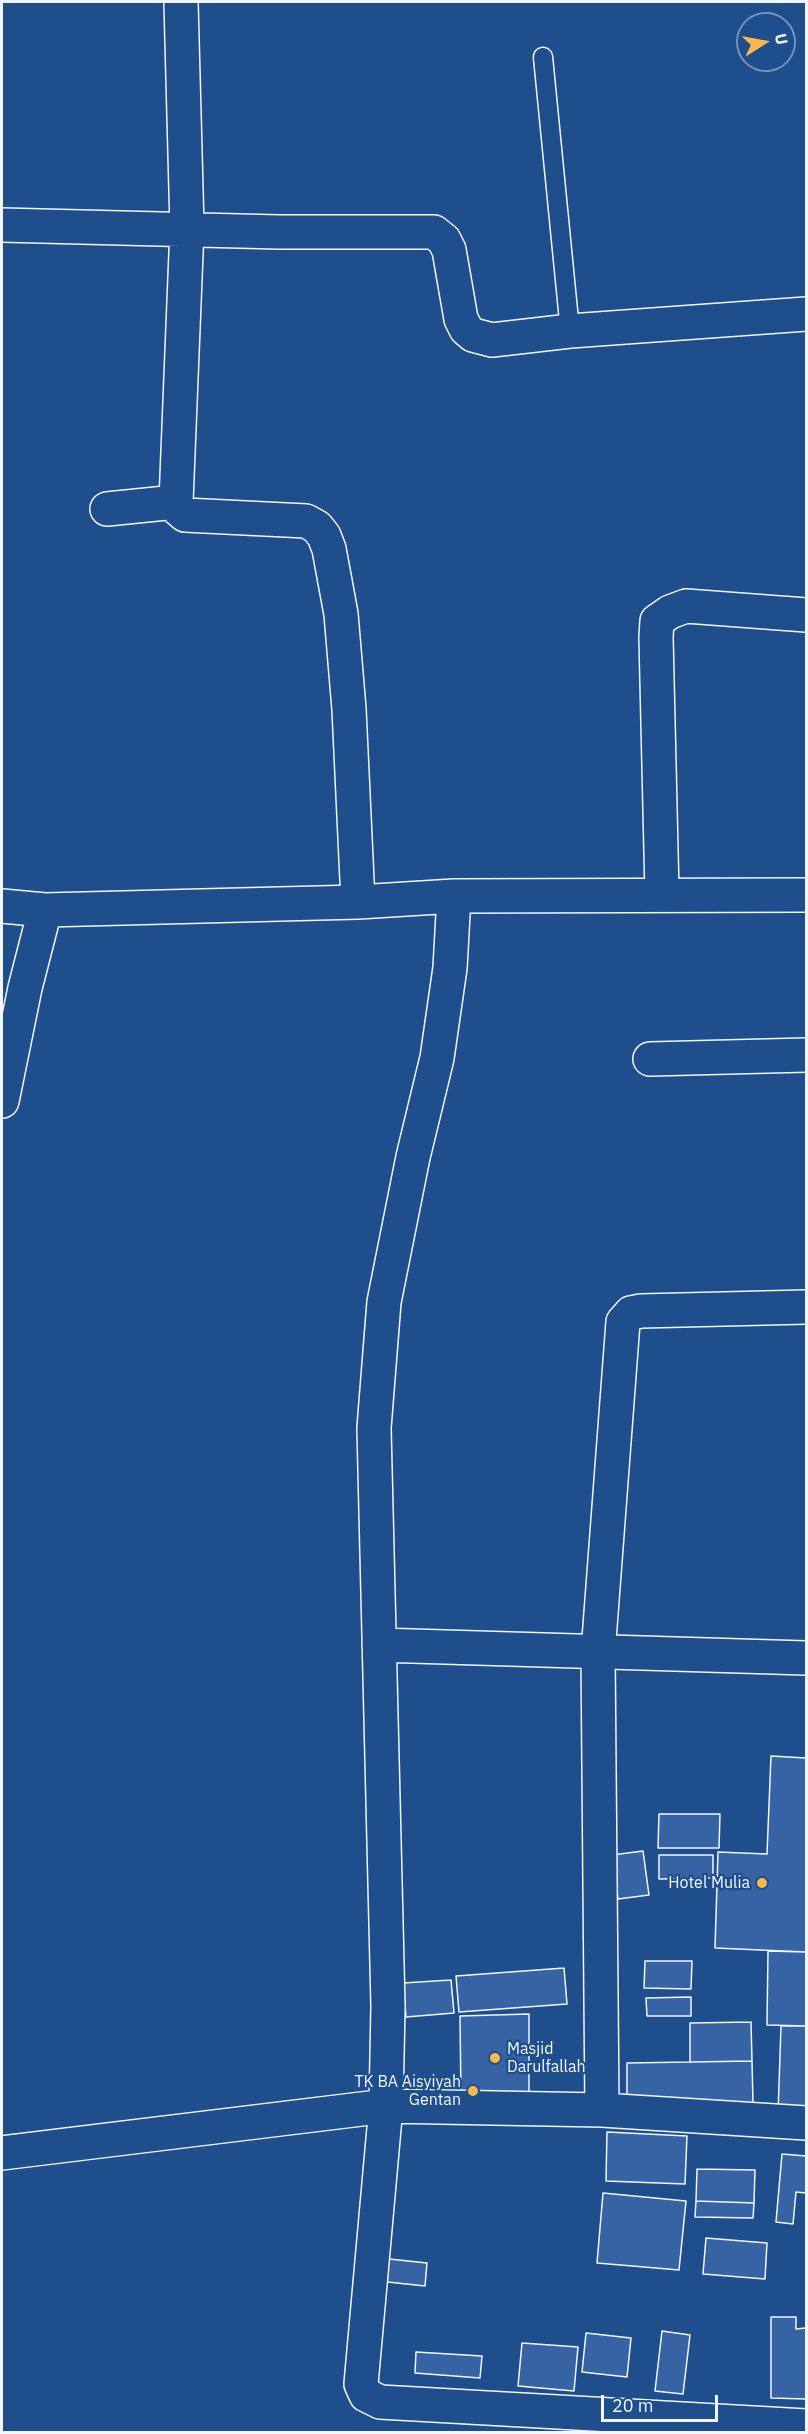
<!DOCTYPE html>
<style>
body{margin:0}
#map{position:relative;width:808px;height:2434px;overflow:hidden;background:#1f4e8c;font-family:"IBM Plex Sans",sans-serif}
canvas{display:block}
.frame{position:absolute;inset:0;border:3px solid #f2f6ff;pointer-events:none}
.north{position:absolute;left:736px;top:12px;width:60px;height:60px;box-sizing:border-box;background:#1f4e8c;border:2px solid #7391ba;border-radius:50%;rotate:79deg;font-size:16px;font-weight:700;line-height:24px;text-align:center;color:#f2f6ff}
.north::after{content:'';display:block;margin:auto;width:21px;height:27px;background:#ffb74d;clip-path:polygon(50% 0,100% 100%,50% 72%,0 100%)}
.scale{position:absolute;left:601px;top:2395px;width:117px;height:27px;box-sizing:border-box;border:3px solid #f2f6ff;border-top:0;padding-left:8px;font-size:18px;line-height:21px;white-space:nowrap;color:#f2f6ff;-webkit-text-stroke:4px #1f4e8c;paint-order:stroke}
</style>
<div id="map">
<canvas width="808" height="2434"></canvas>
<div class="frame"></div>
<div class="north">U</div>
<div class="scale">20 m</div>
</div>
<script>
const ctx = document.querySelector('canvas').getContext('2d');
ctx.lineJoin = 'round';
function fill(path, color) {
  ctx.fillStyle = color;
  ctx.fill(path, 'evenodd');
}
function shape(rows) {
  const path = new Path2D();
  for (const r of rows) {
    path.moveTo(r[0], r[1]);
    for (let i = 2; i < r.length; i += 2) path.lineTo(r[i], r[i + 1]);
  }
  return path;
}
function trace(path, color, width, dash) {
  ctx.strokeStyle = color;
  ctx.lineWidth = width;
  ctx.lineCap = dash ? 'butt' : 'round';
  ctx.setLineDash(dash || []);
  ctx.stroke(path);
}
function label(font, color, halo, rows, align = 'center') {
  ctx.font = font + ' "IBM Plex Sans",sans-serif';
  ctx.lineWidth = 4.5;
  ctx.setLineDash([]);
  ctx.textBaseline = 'middle';
  ctx.strokeStyle = halo;
  ctx.fillStyle = color;
  for (const [text, x, y, turn = 0] of rows) {
    ctx.save();
    ctx.translate(x, y);
    ctx.rotate((+turn || 0) * Math.PI / 180);
    ctx.textAlign = isNaN(turn) ? turn : align;
    if (halo) ctx.strokeText(text, 0, 0);
    ctx.fillText(text, 0, 0);
    ctx.restore();
  }
}
const building = shape([
 [771,1756,806,1758,806,1952,715,1948,718,1852,767,1854,771,1756],
 [659,1814,720,1814,719,1848,658,1848,659,1814],
 [643,1851,649,1895,618,1899,612,1855,643,1851],
 [659,1855,713,1855,713,1878,659,1879,659,1855],
 [768,1951,806,1952,806,2026,767,2025,768,1951],
 [645,1961,692,1961,691,1989,644,1988,645,1961],
 [564,1968,567,2004,459,2012,456,1976,564,1968],
 [451,1980,454,2013,406,2017,403,1983,451,1980],
 [691,1997,691,2016,647,2016,646,1998,691,1997],
 [529,2014,529,2102,461,2100,460,2016,529,2014],
 [751,2022,752,2061,690,2062,690,2023,751,2022],
 [781,2026,806,2026,806,2115,778,2114,781,2026],
 [752,2061,753,2104,627,2106,627,2063,752,2061],
 [607,2132,687,2136,685,2184,606,2181,607,2132],
 [782,2154,806,2156,806,2193,796,2192,793,2224,776,2222,782,2154],
 [697,2169,755,2170,754,2203,696,2201,697,2169],
 [603,2193,686,2201,679,2270,597,2263,603,2193],
 [696,2201,754,2203,753,2218,695,2217,696,2201],
 [706,2238,767,2243,765,2279,703,2274,706,2238],
 [380,2258,427,2263,425,2286,378,2281,380,2258],
 [771,2317,796,2317,796,2329,806,2328,806,2399,771,2398,771,2317],
 [662,2331,690,2335,683,2394,655,2391,662,2331],
 [586,2333,631,2338,627,2377,582,2372,586,2333],
 [522,2343,578,2347,574,2391,518,2386,522,2343],
 [416,2352,482,2356,480,2378,415,2373,416,2352]
]);
const service = shape([
 [543,57,570,331]
]);
const minor = shape([
 [181,2,187,228,176,502,178,509,185,515,306,521,317,527,324,536,329,549,341,614,349,709,358,902],
 [2,225,279,232,434,232,444,240,449,250,461,319,466,329,473,335,492,340,570,331,806,314],
 [107,509,176,502],
 [662,894,656,637,657,621,670,612,686,606,806,615],
 [454,896,450,968,437,1058,413,1157,384,1302,374,1428,388,2006,386,2106,361,2384,366,2395,380,2402,806,2426],
 [2,906,45,910,358,902,454,896,806,895],
 [650,1059,806,1055],
 [2,1101,25,988,45,910],
 [379,1645,806,1658],
 [602,2110,598,1653,623,1322,631,1313,641,1311,806,1307],
 [2,2153,386,2106,602,2110,806,2123]
]);
const markers = [
 [762,1883,6,"#ffb74d"],
 [495,2058,6,"#ffb74d"],
 [473,2091,6,"#ffb74d"]
];
const poiNames = [
 ["Hotel Mulia",750,1883],
 ["Masjid",507,2049,"left"],
 ["Darulfallah",507,2067,"left"],
 ["TK BA Aisyiyah",461,2082],
 ["Gentan",461,2100]
];
fill(building, '#3563a3');
trace(building, '#f2f6ff', 1.5);
trace(service, '#f2f6ff', 21);
trace(minor, '#f2f6ff', 36);
trace(service, '#1f4e8c', 18);
trace(minor, '#1f4e8c', 33);
for (const [x, y, r, color] of markers) {
  const dot = new Path2D();
  dot.arc(x, y, r, 0, 2 * Math.PI);
  ctx.fillStyle = color;
  ctx.fill(dot);
  trace(dot, '#1f4e8c', 2);
}
label('16px', '#f2f6ff', '#1f4e8c', poiNames, 'right');
</script>
